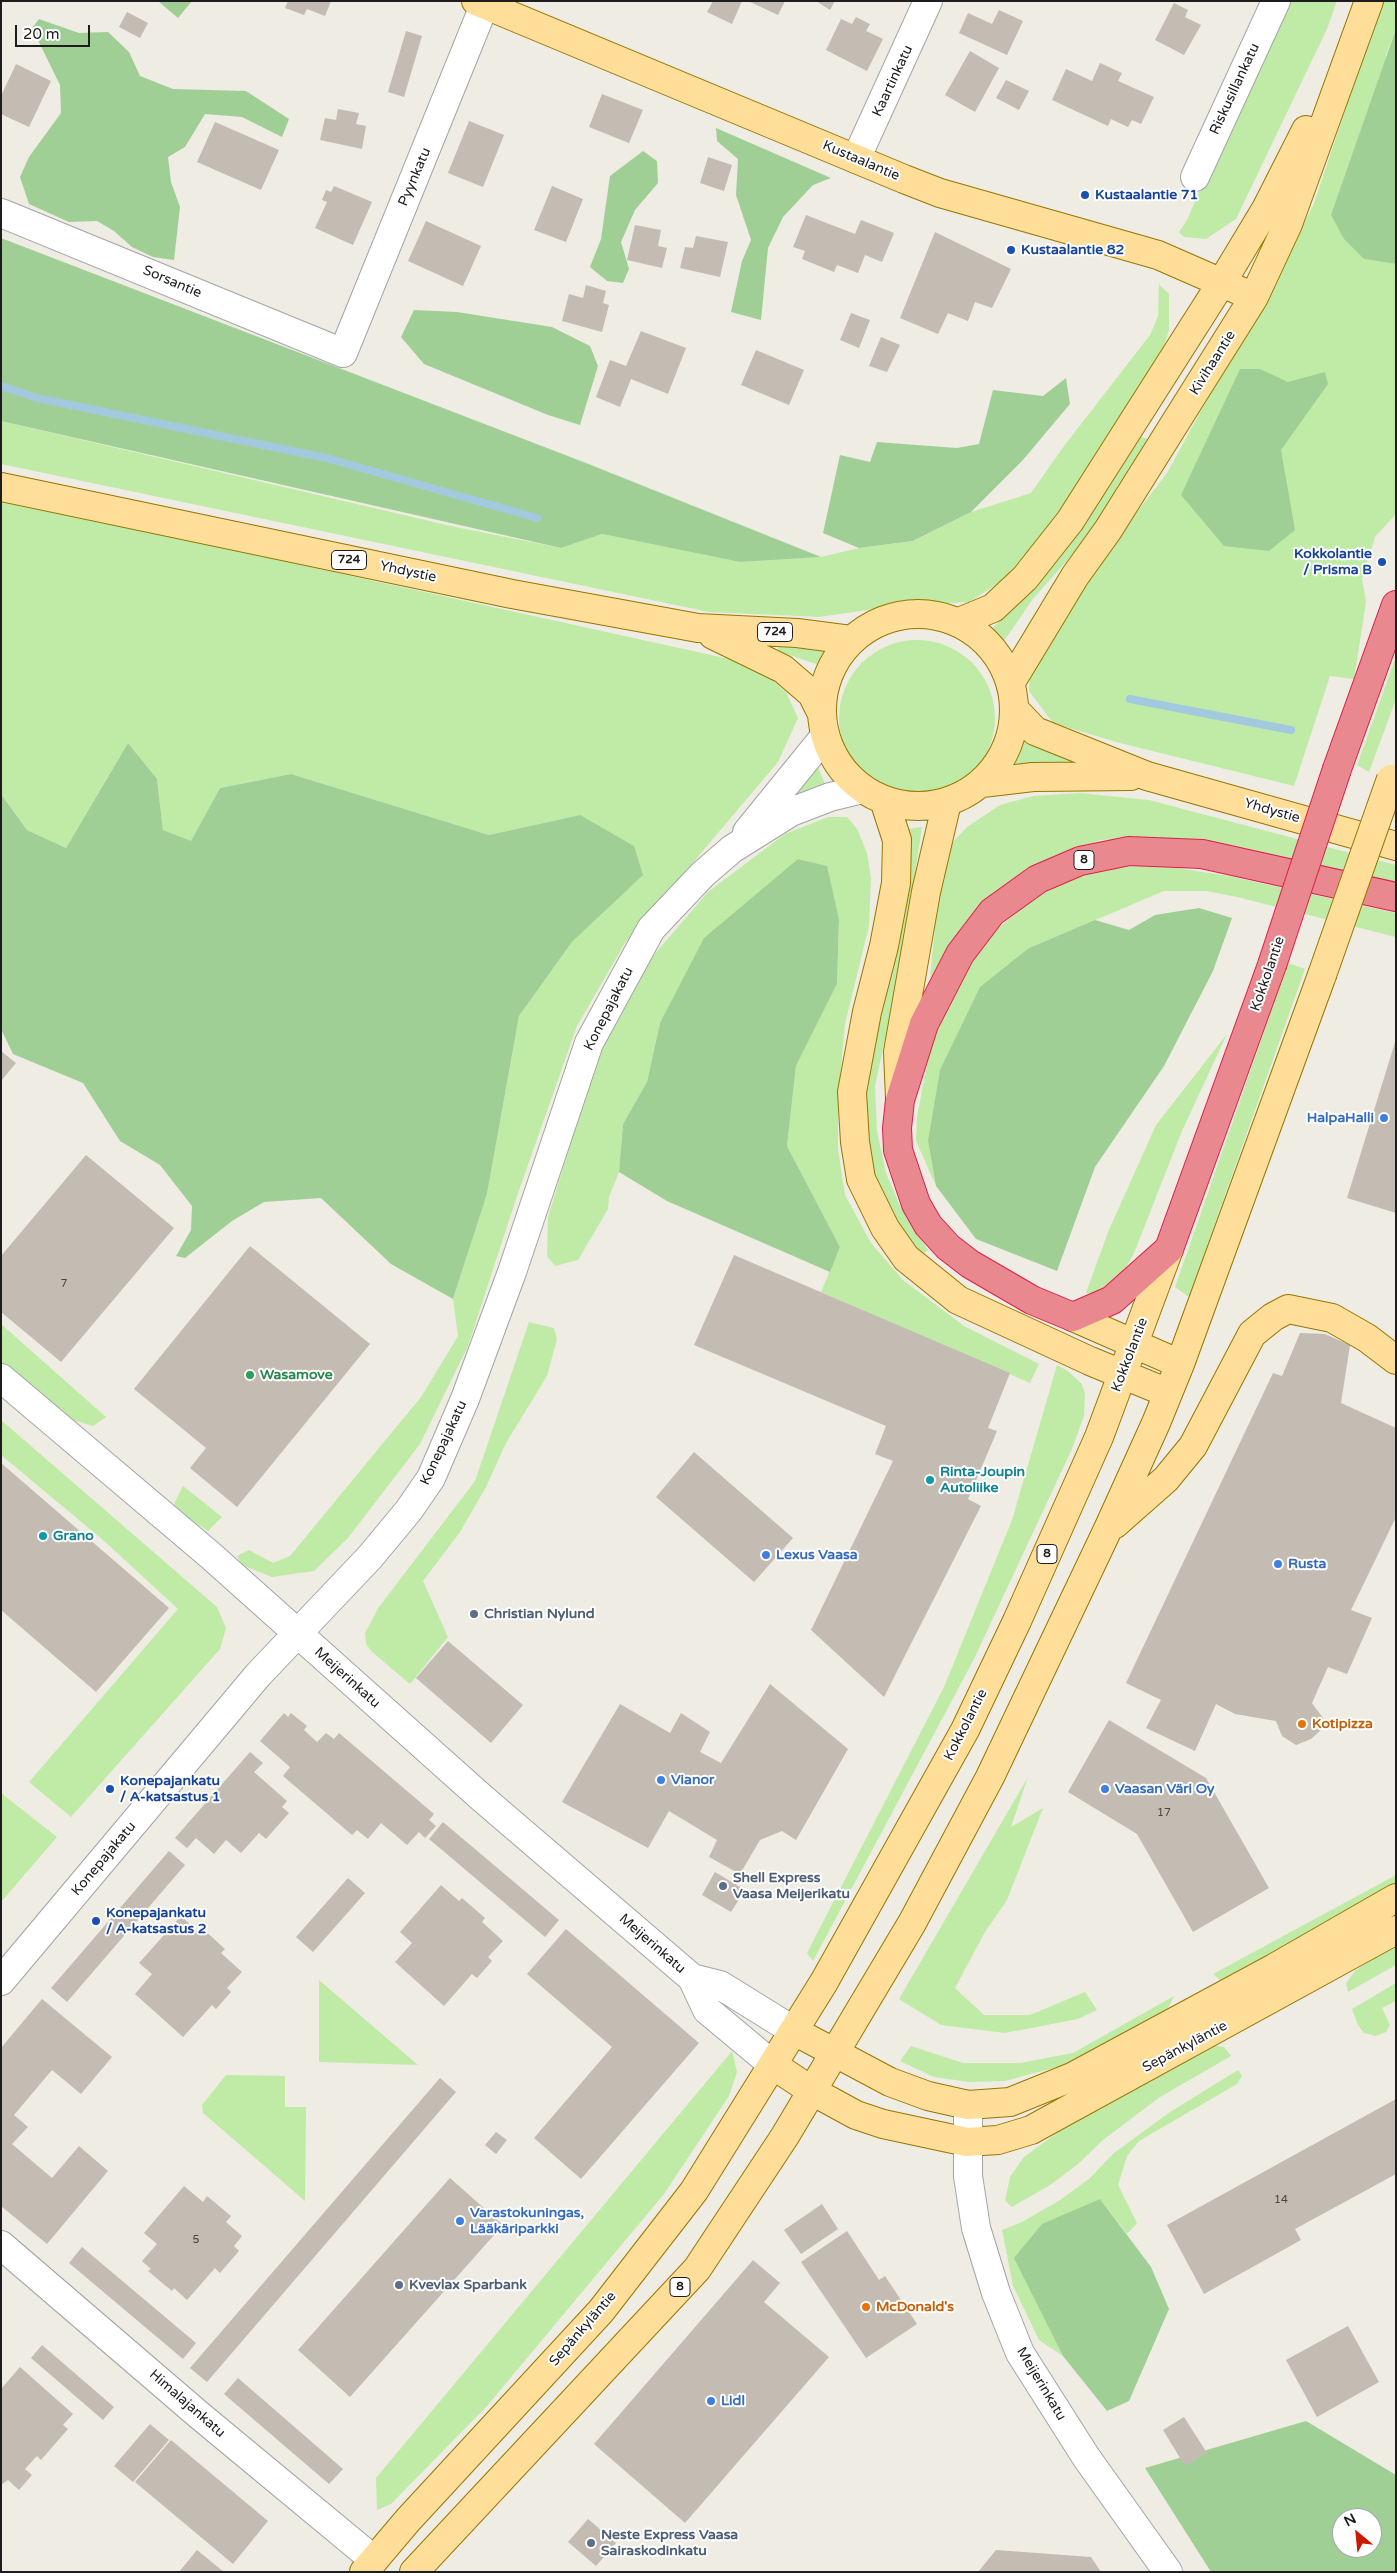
<!DOCTYPE html>
<meta charset="utf-8">
<style>
body{margin:0}
#map{position:relative;width:1397px;height:2573px;overflow:hidden;background:#efece3;font-family:"Varela Round",sans-serif}
canvas{display:block}
.frame{position:absolute;inset:0;border:2px solid #1d1d1d;pointer-events:none}
.north{position:absolute;left:1332px;top:2508px;width:50px;height:50px;box-sizing:border-box;background:#fff;border:1px solid #a5a5a5;border-radius:50%;rotate:332deg;font-size:14px;font-weight:700;line-height:20px;text-align:center;color:#1d1d1d}
.north::after{content:'';display:block;margin:auto;width:18px;height:22px;background:#cb1800;clip-path:polygon(50% 0,100% 100%,50% 72%,0 100%)}
.scale{position:absolute;left:15px;top:25px;width:75px;height:22px;box-sizing:border-box;border:2px solid #1d1d1d;border-top:0;padding-left:6px;font-size:15px;line-height:18px;white-space:nowrap;color:#1d1d1d;-webkit-text-stroke:4px #fff;paint-order:stroke}
</style>
<div id="map">
<canvas width="1397" height="2573"></canvas>
<div class="frame"></div>
<div class="north">N</div>
<div class="scale">20 m</div>
</div>
<script>
const ctx = document.querySelector('canvas').getContext('2d');
ctx.lineJoin = 'round';
function fill(path, color) {
  ctx.fillStyle = color;
  ctx.fill(path, 'evenodd');
}
function shape(rows) {
  const path = new Path2D();
  for (const r of rows) {
    if (r.length === 3) {
      path.moveTo(r[0] + r[2], r[1]);
      path.arc(r[0], r[1], r[2], 0, 2 * Math.PI);
      continue;
    }
    path.moveTo(r[0], r[1]);
    for (let i = 2; i < r.length; i += 2) path.lineTo(r[i], r[i + 1]);
  }
  return path;
}
function trace(path, color, width, dash) {
  ctx.strokeStyle = color;
  ctx.lineWidth = width;
  ctx.lineCap = dash ? 'butt' : 'round';
  ctx.setLineDash(dash || []);
  ctx.stroke(path);
}
function label(font, color, halo, rows, align = 'center') {
  ctx.font = font + ' "Varela Round",sans-serif';
  ctx.lineWidth = 4;
  ctx.setLineDash([]);
  ctx.textBaseline = 'middle';
  ctx.strokeStyle = halo;
  ctx.fillStyle = color;
  for (const [text, x, y, turn = 0] of rows) {
    ctx.save();
    ctx.translate(x, y);
    ctx.rotate((+turn || 0) * Math.PI / 180);
    ctx.textAlign = isNaN(turn) ? turn : align;
    if (halo) ctx.strokeText(text, 0, 0);
    ctx.fillText(text, 0, 0);
    ctx.restore();
  }
}
const grass = shape([
 [1281,1,1337,1,1327,29,1236,219,1206,239,1184,237,1179,232,1187,220],
 [1382,1,1396,1,1396,29,1386,55,1364,259,1396,264,1396,514,1375,537,1362,579,1366,602,1354,679,1330,676,1294,786,1116,742,1053,723,1029,691,1030,671,1061,611,1167,473,1313,206],
 [1159,284,1169,294,1169,330,1156,371,1053,523,1002,581,969,602,889,607,819,617,709,612,1,464,1,421,451,526,561,548,602,534,740,562,821,557,859,548,914,541,971,512,1031,493,1064,446,1150,335,1158,316],
 [1141,437,1148,439,1124,489,1087,538,1033,599,1001,645,987,634,1014,605,1108,489],
 [1,499,743,662,770,678,786,692,798,718,778,762,625,943,577,1026,516,1199,468,1346,420,1444,348,1538,314,1571,272,1577,242,1565,237,1556,249,1550,273,1563,290,1556,421,1397,458,1336,453,1299,487,1194,519,1016,572,942,643,874,580,815,489,835,291,774,220,788,191,842,163,830,157,779,128,743,66,848,27,830,1,794],
 [917,718,78],
 [779,641,832,646,819,668,816,664,778,651],
 [1396,656,1396,699,1369,772,1357,765],
 [1024,741,1059,755,1078,758,1077,768,1013,771],
 [816,762,825,784,788,805],
 [1080,793,1149,800,1396,865,1396,884,1230,846,1142,838,1101,840,1053,857,1013,881,978,907,930,978,940,873,953,842,967,827,1000,805,1033,796],
 [828,817,847,817,857,829,867,853,871,878,869,926,845,1024,838,1099,838,1149,845,1195,871,1243,903,1280,964,1326,1039,1364,1030,1383,821,1292,840,1247,787,1146,796,1066,837,984,839,919,826,866,798,859,660,1023,647,1082,623,1124,619,1172,609,1197,608,1209,578,1260,555,1266,547,1256,548,1217,596,1061,653,956,708,892,785,834],
 [922,827,901,966,875,1086,877,1131,886,1173,900,1206,928,1250,920,1256,882,1203,868,1161,863,1091,907,829],
 [1151,864,1229,876,1396,913,1396,937,1237,897,1206,891,1164,891,1029,948,928,1141,936,1186,916,1141,917,1116,931,1044,957,980,995,931,1029,902,1081,873],
 [1288,963,1305,969,1189,1297,1175,1287],
 [1227,1034,1182,1131,1134,1253,1120,1279,1109,1287,1094,1293,1086,1293,1108,1232,1156,1125],
 [529,1322,554,1328,557,1339,547,1376,506,1443,486,1487,460,1532,423,1581,448,1637,410,1684,372,1652,366,1644,365,1633,379,1607,475,1481],
 [1,1324,106,1417,93,1426,66,1418,1,1362],
 [1057,1365,1068,1371,1082,1384,1085,1394,1084,1416,1072,1449,974,1659,813,1961,807,1953,944,1687,1012,1520],
 [1,1420,217,1607,226,1628,220,1649,71,1817,29,1782,178,1609,103,1540,1,1455],
 [183,1486,222,1517,208,1531,185,1516,174,1504],
 [1028,1777,1011,1827,1043,1808,1007,1900,985,1932,955,1988,984,2015,1030,2015,1085,1992,1097,2010,1078,2019,1005,2033,941,2025,899,1999],
 [1,1793,57,1837,1,1902],
 [1396,1875,1396,1885,1220,1980,1213,1974],
 [1396,1944,1396,1965,1348,1992,1346,1983,1355,1971],
 [319,1980,418,2065,319,2062],
 [1396,1983,1396,2001,1382,2008,1390,2025,1386,2032,1376,2036,1364,2033,1358,2025,1352,2009],
 [1174,1996,1167,2010,1068,2064,1005,2081,969,2082,934,2077,900,2061,911,2046,963,2063,1020,2063,1073,2053],
 [1212,2045,1224,2047,1231,2056,1160,2097,1103,2140,1077,2165,1050,2185,1012,2207,1005,2201,1010,2177,1024,2157,1057,2133],
 [732,2051,737,2072,729,2096,664,2194,487,2406,391,2504,377,2510,376,2478],
 [1238,2070,1242,2076,1237,2084,1139,2141,1127,2156,1118,2185,1137,2223,1127,2234,1100,2199,1015,2257,1063,2356,1039,2340,1013,2286,1002,2230,1022,2222,1060,2200,1089,2179,1114,2153,1170,2112],
 [226,2075,285,2076,285,2107,306,2107,305,2201,203,2113,202,2105]
]);
const forest = shape([
 [158,1,192,1,178,18],
 [39,19,79,33,108,32,129,52,140,76,173,89,246,91,289,119,282,137,242,117,205,114,185,147,168,157,171,182,180,207,174,260,153,257,132,247,114,231,97,221,69,222,29,204,20,177,29,157,61,113,60,85,32,28],
 [1396,29,1396,264,1364,259,1344,239,1331,215],
 [716,128,831,178,813,185,783,217,768,248,761,320,731,312,742,261,751,240,736,195,738,159,717,141],
 [643,151,657,161,658,183,635,210,621,242,629,269,623,283,607,281,590,267,601,239,610,176],
 [1,238,586,463,821,557,740,562,602,534,561,548,1,421],
 [414,310,457,312,552,327,590,346,598,366,580,425,548,415,424,364,401,337],
 [1240,369,1260,369,1288,382,1325,372,1328,384,1281,450,1295,530,1269,551,1224,546,1181,495],
 [1066,378,1070,404,1022,461,971,512,913,541,859,548,823,533,840,455,870,462,877,442,957,448,979,444,993,390,1043,396],
 [128,743,157,779,163,830,191,841,220,788,291,774,489,835,580,815,634,846,643,875,572,942,519,1016,487,1194,453,1299,391,1264,321,1198,264,1202,232,1221,185,1258,176,1256,191,1230,192,1206,160,1165,120,1141,83,1083,13,1054,1,1029,1,794,27,830,66,848],
 [798,859,827,866,839,919,837,984,796,1066,787,1146,840,1247,830,1272,667,1201,619,1172,623,1124,647,1082,660,1023,704,938],
 [1199,908,1232,918,1213,971,1164,1066,1095,1167,1057,1271,976,1239,936,1186,928,1141,940,1070,980,987,1029,948,1095,920,1129,930,1155,915],
 [1100,2199,1151,2267,1169,2309,1129,2401,1107,2411,1063,2356,1014,2258,1042,2224],
 [1306,2421,1396,2475,1396,2572,1211,2572,1145,2468],
 [1342,2518,1372,2518,1372,2548,1342,2548]
]);
const stream = shape([
 [1,386,37,398,326,458,537,518],
 [1130,699,1291,730]
]);
const building = shape([
 [288,1,331,1,325,16,307,9,304,15,285,8],
 [713,1,742,1,732,24,707,12],
 [748,1,785,1,778,15],
 [816,1,835,1,830,10],
 [1174,3,1188,10,1185,17,1201,25,1184,55,1155,40],
 [999,10,1023,21,1007,55,959,33,968,13,992,24],
 [127,12,148,23,140,38,119,27],
 [856,17,870,24,866,31,883,39,867,71,826,50,841,19,852,24],
 [406,31,422,36,404,97,388,92],
 [970,51,999,68,975,112,945,95],
 [1100,63,1122,73,1118,81,1154,97,1141,124,1132,120,1128,127,1111,119,1108,126,1052,100,1066,69,1092,81],
 [16,64,51,81,29,127,1,114,1,96],
 [1006,80,1029,91,1019,110,996,98],
 [602,94,643,110,629,143,589,127],
 [338,109,359,113,356,124,366,126,362,149,320,140,325,118,336,120],
 [469,121,504,135,483,187,448,173],
 [215,122,279,150,261,190,197,162],
 [708,157,732,165,724,191,700,183],
 [334,186,372,202,353,245,315,228,327,202,322,200,326,190,331,192],
 [552,186,583,199,566,242,534,230],
 [806,215,855,234,861,220,894,233,882,262,865,255,858,273,837,265,834,272,802,259,805,251,793,247],
 [426,221,481,246,463,286,408,261],
 [635,225,661,230,658,246,667,248,662,268,627,260],
 [935,232,1011,269,992,308,975,302,968,321,948,313,938,334,900,318],
 [696,236,728,242,720,277,680,268,685,247,693,248],
 [586,285,606,291,603,303,609,305,602,332,562,321,569,294,583,298],
 [851,313,870,320,859,348,840,340],
 [641,331,686,348,668,394,631,379,620,407,596,397,610,360,626,366],
 [881,337,900,345,887,372,869,366],
 [756,350,804,370,789,405,741,385],
 [1396,1039,1396,1213,1347,1198],
 [1,1051,16,1063,1,1081],
 [86,1155,174,1228,61,1362,1,1312,1,1256],
 [250,1246,370,1344,237,1507,190,1468,206,1448,134,1389],
 [734,1255,1010,1373,988,1428,997,1431,968,1499,981,1506,884,1697,811,1630,893,1461,875,1454,886,1426,694,1345],
 [1300,1333,1325,1334,1350,1345,1341,1403,1396,1428,1396,1517,1351,1610,1372,1618,1347,1674,1328,1667,1312,1703,1323,1718,1321,1730,1311,1739,1296,1745,1282,1736,1276,1721,1235,1714,1216,1704,1195,1751,1146,1728,1161,1700,1126,1683,1273,1373,1282,1376],
 [694,1452,793,1538,754,1582,656,1497],
 [1,1463,169,1608,96,1692,1,1610],
 [448,1641,523,1705,491,1743,416,1678],
 [770,1684,848,1749,796,1840,782,1831,760,1840,740,1874,709,1857,717,1840,669,1811,648,1848,562,1802,620,1704,670,1733,681,1713,710,1732,700,1752,721,1763],
 [284,1713,288,1717,291,1713,307,1726,304,1730,317,1742,326,1733,334,1739,339,1733,434,1814,429,1820,436,1826,425,1838,419,1832,407,1845,381,1823,368,1839,357,1830,352,1835,283,1776,290,1767,260,1741],
 [1109,1720,1206,1778,1269,1888,1193,1932,1137,1834,1068,1792],
 [250,1752,263,1763,254,1772,287,1801,282,1807,289,1813,266,1839,259,1833,241,1853,226,1840,214,1854,196,1838,187,1848,175,1838],
 [443,1822,559,1920,545,1937,429,1839],
 [169,1851,185,1865,67,2002,51,1988],
 [715,1872,745,1890,731,1912,702,1895],
 [348,1878,365,1893,313,1952,296,1937],
 [441,1885,459,1901,462,1898,485,1918,482,1922,503,1941,488,1957,492,1961,477,1978,472,1974,444,2006,395,1962,412,1943,400,1932],
 [181,1916,198,1932,202,1928,225,1949,221,1953,242,1972,227,1988,231,1992,216,2009,212,2005,183,2037,135,1994,152,1974,139,1963],
 [566,1929,699,2043,581,2179,534,2138,612,2047,527,1974],
 [42,1999,112,2057,81,2094,52,2070,14,2115,28,2127,12,2144,52,2178,79,2146,108,2171,47,2244,1,2206,1,2048],
 [440,2078,456,2092,207,2382,190,2368],
 [1396,2099,1396,2174,1295,2229,1301,2240,1204,2294,1167,2225],
 [496,2132,507,2140,496,2154,485,2145],
 [450,2178,503,2225,350,2397,298,2350],
 [184,2186,203,2202,207,2196,231,2216,226,2222,242,2236,234,2246,239,2251,220,2273,215,2268,187,2300,174,2288,172,2291,148,2271,151,2269,142,2261,157,2244,144,2233],
 [822,2204,838,2229,801,2254,784,2230],
 [847,2231,879,2280,885,2276,917,2324,866,2358,801,2262],
 [82,2247,196,2343,183,2359,69,2263],
 [753,2260,780,2283,764,2302,829,2357,685,2523,594,2444],
 [1348,2326,1379,2382,1317,2417,1286,2360],
 [42,2345,114,2407,103,2420,31,2358],
 [20,2367,73,2414,63,2425,68,2429,41,2460,37,2456,25,2469,32,2475,19,2490,8,2480,1,2485,1,2389],
 [238,2378,343,2469,329,2484,224,2394],
 [1184,2417,1207,2453,1185,2466,1163,2430],
 [150,2424,169,2440,133,2482,114,2466],
 [171,2440,268,2521,233,2564,135,2482],
 [588,2519,616,2543,596,2566,568,2542],
 [197,2550,224,2572,179,2572],
 [996,2550,1091,2557,1101,2572,978,2572]
]);
const minor = shape([
 [856,159,928,1],
 [1195,177,1276,1],
 [1,213,343,353,486,1],
 [747,832,825,736],
 [1,1378,210,1555,482,1798,692,1978,707,2010,773,2065],
 [692,1978,720,1985,794,2031],
 [1,1981,258,1675,370,1557,409,1510,431,1478,465,1399,512,1272,589,1043,651,929,703,874,732,849,791,812,830,797,863,789],
 [968,2105,968,2176,976,2228,996,2293,1020,2353,1086,2457,1168,2572],
 [1,2245,199,2415,374,2560]
]);
const major = shape([
 [476,1,904,179,940,193,1158,255,1254,297],
 [1,487,512,594,698,628,797,633,851,640],
 [918,710,96],
 [959,622,993,608,1025,578,1070,521,1222,282,1266,209,1306,130],
 [713,635,783,669,812,694,821,712],
 [1011,682,1075,576,1108,530,1254,297,1288,224,1369,1],
 [1015,710,1035,731,1147,776,1396,846],
 [982,783,1033,777,1131,776],
 [884,800,897,840,896,883,884,946,867,1012,852,1092,855,1142,861,1179,885,1228,906,1258,958,1300,1090,1361,1168,1393],
 [900,1098,898,1052,926,892,947,802],
 [1073,1317,1180,1364],
 [1115,1524,1166,1479,1193,1446,1252,1334,1273,1317,1288,1309,1332,1318,1367,1338,1396,1360],
 [794,2031,890,2082,928,2096,968,2105,1010,2102,1072,2077,1274,1968,1396,1898],
 [773,2065,812,2091,856,2115,883,2124,967,2142,998,2140,1031,2130,1396,1930],
 [364,2572,408,2520,601,2311,694,2191,824,1982,965,1730,1017,1621,1099,1437,1169,1249],
 [414,2572,697,2269,785,2136,912,1923,990,1777,1108,1529,1156,1423,1180,1364,1322,975]
]);
const highway = shape([
 [1337,769,1396,605],
 [1272,965,1169,1249,1112,1300,1073,1317,1032,1300,970,1264,948,1247,928,1225,916,1204,898,1150,897,1128,900,1100,924,1024,960,954,992,912,1038,879,1080,861,1129,851,1202,854,1396,897]
]);
const majorBridge = shape([
 [1322,975,1391,779]
]);
const highwayBridge = shape([
 [1272,965,1337,769]
]);
const markers = [
 [1085,195,5,"#1a4fb4"],
 [1011,250,5,"#1a4fb4"],
 [1382,562,5,"#1a4fb4"],
 [1384,1118,5,"#3f7fe0"],
 [250,1375,5,"#2e9e5b"],
 [930,1480,5,"#0f9aa8"],
 [43,1536,5,"#0f9aa8"],
 [766,1555,5,"#3f7fe0"],
 [1278,1564,5,"#3f7fe0"],
 [474,1614,5,"#5c6f8a"],
 [1302,1724,5,"#e8710a"],
 [661,1780,5,"#3f7fe0"],
 [110,1789,5,"#1a4fb4"],
 [1105,1789,5,"#3f7fe0"],
 [723,1886,5,"#5c6f8a"],
 [96,1921,5,"#1a4fb4"],
 [460,2221,5,"#3f7fe0"],
 [399,2285,5,"#5c6f8a"],
 [866,2307,5,"#e8710a"],
 [711,2401,5,"#3f7fe0"],
 [591,2543,5,"#5c6f8a"]
];
const numberNames = [
 ["7",64,1284],
 ["17",1164,1813],
 ["14",1281,2200],
 ["5",196,2240]
];
const shields = [
 [349,560,35],
 [775,632,35],
 [1084,860,20],
 [1047,1554,20],
 [680,2287,20]
];
const shieldNames = [
 ["724",349,560],
 ["724",775,632],
 ["8",1084,860],
 ["8",1047,1554],
 ["8",680,2287]
];
const streetNames = [
 ["Kaartinkatu",893,81,-65],
 ["Riskusillankatu",1235,89,-65],
 ["Kustaalantie",861,161,23],
 ["Pyynkatu",415,177,-67],
 ["Sorsantie",172,282,23],
 ["Kivihaantie",1213,363,-58],
 ["Yhdystie",408,572,12],
 ["Yhdystie",1272,811,16],
 ["Kokkolantie",1268,974,-71],
 ["Konepajakatu",609,1009,-63],
 ["Kokkolantie",1130,1355,-69],
 ["Konepajakatu",444,1443,-65],
 ["Meijerinkatu",347,1678,42],
 ["Kokkolantie",966,1725,-63],
 ["Konepajakatu",104,1859,-50],
 ["Meijerinkatu",652,1944,41],
 ["Sepänkyläntie",1185,2047,-28],
 ["Sepänkyläntie",583,2329,-49],
 ["Meijerinkatu",1041,2384,59],
 ["Himalajankatu",187,2404,41]
];
const transitNames = [
 ["Kustaalantie 71",1095,195],
 ["Kustaalantie 82",1021,250],
 ["Kokkolantie",1372,554,"right"],
 ["/ Prisma B",1372,570,"right"],
 ["Konepajankatu",120,1781],
 ["/ A-katsastus 1",120,1797],
 ["Konepajankatu",106,1913],
 ["/ A-katsastus 2",106,1929]
];
const shopNames = [
 ["HalpaHalli",1374,1118,"right"],
 ["Lexus Vaasa",776,1555],
 ["Rusta",1288,1564],
 ["Vianor",671,1780],
 ["Vaasan Väri Oy",1115,1789],
 ["Varastokuningas,",470,2213],
 ["Lääkäriparkki",470,2229],
 ["Lidl",721,2401]
];
const leisureNames = [
 ["Wasamove",260,1375]
];
const cultureNames = [
 ["Rinta-Joupin",940,1472],
 ["Autoliike",940,1488],
 ["Grano",53,1536]
];
const serviceNames = [
 ["Christian Nylund",484,1614],
 ["Shell Express",733,1878],
 ["Vaasa Meijerikatu",733,1894],
 ["Kvevlax Sparbank",409,2285],
 ["Neste Express Vaasa",601,2535],
 ["Sairaskodinkatu",601,2551]
];
const foodNames = [
 ["Kotipizza",1312,1724],
 ["McDonald's",876,2307]
];
fill(grass, '#c0eba7');
fill(forest, '#a0cf96');
trace(stream, '#a2c9de', 8);
fill(building, '#c4bbb2');
trace(minor, '#a4a4a4', 30);
trace(major, '#977600', 30);
trace(highway, '#dd1f4a', 30);
trace(minor, '#fff', 28);
trace(major, '#fede98', 28);
trace(highway, '#e9888e', 28);
trace(majorBridge, '#977600', 30, []);
trace(highwayBridge, '#dd1f4a', 30, []);
trace(majorBridge, '#fede98', 28);
trace(highwayBridge, '#e9888e', 28);
for (const [x, y, r, color] of markers) {
  const dot = new Path2D();
  dot.arc(x, y, r, 0, 2 * Math.PI);
  ctx.fillStyle = color;
  ctx.fill(dot);
  trace(dot, '#fff', 2);
}
label('11px', '#474442', null, numberNames);
for (const [x, y, w] of shields) {
  const box = new Path2D();
  box.roundRect(x - w / 2, y - 9.5, w, 19, 4);
  ctx.fillStyle = '#fff';
  ctx.fill(box);
  trace(box, '#1d1d1d', 1);
}
label('bold 12px', '#1d1d1d', null, shieldNames);
label('14px', '#1d1d1d', '#fff', streetNames);
label('bold 14px', '#164399', '#fff', transitNames, 'left');
label('bold 14px', '#366cbe', '#fff', shopNames, 'left');
label('bold 14px', '#27864d', '#fff', leisureNames, 'left');
label('bold 14px', '#0d838f', '#fff', cultureNames, 'left');
label('bold 14px', '#4e5e75', '#fff', serviceNames, 'left');
label('bold 14px', '#c56008', '#fff', foodNames, 'left');
</script>
